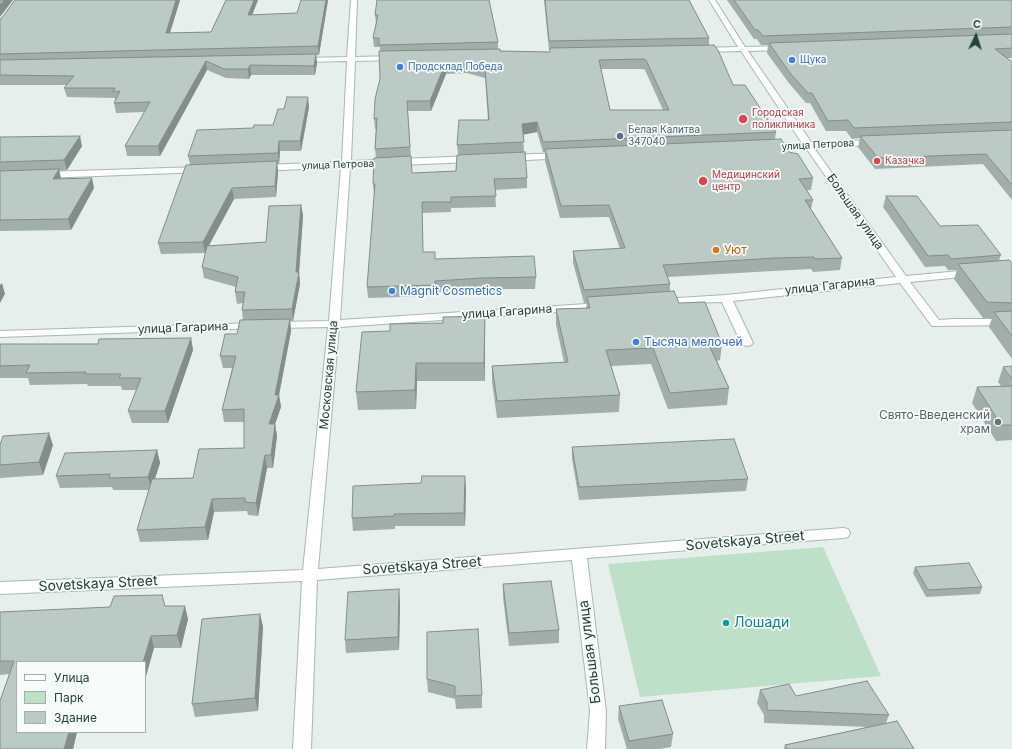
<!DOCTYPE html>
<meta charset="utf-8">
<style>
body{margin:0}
#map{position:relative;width:1012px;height:749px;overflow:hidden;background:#e6efeb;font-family:Inter,sans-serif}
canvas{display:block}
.legend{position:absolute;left:16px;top:661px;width:130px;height:72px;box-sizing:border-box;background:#f7fbf9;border:1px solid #a3b1ad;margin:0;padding:5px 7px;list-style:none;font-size:12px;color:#24423a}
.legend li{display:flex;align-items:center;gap:8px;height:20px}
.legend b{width:20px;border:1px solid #a3b1ad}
.north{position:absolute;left:956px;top:16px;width:40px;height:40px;-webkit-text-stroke:3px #f7fbf9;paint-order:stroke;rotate:4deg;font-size:11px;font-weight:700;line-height:16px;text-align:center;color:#24423a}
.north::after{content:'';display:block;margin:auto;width:14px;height:18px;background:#24423a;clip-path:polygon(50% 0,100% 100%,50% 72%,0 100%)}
</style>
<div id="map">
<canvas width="1012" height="749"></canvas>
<ul class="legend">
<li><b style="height:5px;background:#fff"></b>Улица</li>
<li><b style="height:11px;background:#bfe0c8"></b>Парк</li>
<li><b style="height:11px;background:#bbcac4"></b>Здание</li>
</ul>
<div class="north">С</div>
</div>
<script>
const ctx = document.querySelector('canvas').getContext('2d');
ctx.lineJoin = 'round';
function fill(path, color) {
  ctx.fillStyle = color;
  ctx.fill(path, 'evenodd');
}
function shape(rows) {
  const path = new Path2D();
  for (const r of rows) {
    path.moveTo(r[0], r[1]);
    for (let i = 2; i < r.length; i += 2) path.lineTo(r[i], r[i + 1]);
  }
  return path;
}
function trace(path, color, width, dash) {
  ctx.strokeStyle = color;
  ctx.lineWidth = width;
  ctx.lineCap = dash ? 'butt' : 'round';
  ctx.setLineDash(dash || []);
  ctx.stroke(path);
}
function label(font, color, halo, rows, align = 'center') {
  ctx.font = font + ' Inter,sans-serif';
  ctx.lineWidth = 3.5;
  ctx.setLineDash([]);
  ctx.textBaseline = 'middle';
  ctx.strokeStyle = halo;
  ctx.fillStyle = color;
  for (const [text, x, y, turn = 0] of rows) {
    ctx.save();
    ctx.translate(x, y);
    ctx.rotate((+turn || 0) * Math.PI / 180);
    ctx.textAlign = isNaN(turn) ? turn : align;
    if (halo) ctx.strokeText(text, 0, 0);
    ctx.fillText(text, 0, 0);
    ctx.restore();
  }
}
const green = shape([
 [823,547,881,676,640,697,608,564]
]);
const minor = shape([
 [351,0,357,0,355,57,395,56,399,58,395,60,355,61,351,161,473,156,477,159,473,162,350,167,340,320,602,303,608,306,602,309,339,327,318,569,843,528,848,529,850,533,848,537,843,538,587,558,606,711,605,749,587,749,590,711,572,560,317,580,311,749,293,749,302,581,0,594,0,582,303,570,328,327,275,328,271,327,269,325,271,323,275,322,329,321,341,167,262,171,257,168,262,165,342,162,347,61,302,62,298,60,302,58,347,57,351,0],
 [709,0,715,0,745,47,786,46,787,48,783,50,748,51,811,142,878,140,879,142,878,144,875,145,814,148,906,276,971,270,975,271,976,273,975,275,971,276,910,282,939,320,954,319,1012,319,1012,325,932,326,900,283,733,301,753,343,751,345,747,346,743,345,741,343,722,302,658,304,657,302,658,300,662,299,726,295,896,277,806,148,769,150,765,147,769,144,802,143,741,51,701,52,697,50,701,48,738,47,709,0],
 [561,153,565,156,564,158,510,161,506,158,510,155,561,153],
 [200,167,203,168,205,170,203,172,44,178,39,175,44,172,200,167],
 [255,323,259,324,261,326,259,328,0,337,0,331,255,323]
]);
const wall = shape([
 [15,0,186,0,180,0,170,33,211,32,226,0,258,0,252,15,297,13,328,0,319,55,316,55,317,63,315,75,251,75,249,79,226,78,207,70,160,156,127,156,125,146,145,112,116,113,114,103,115,101,115,98,67,97,64,88,67,85,0,85,0,19,1,19],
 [544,0,689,0,709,38,709,45,733,85,776,132,775,139,789,152,813,178,811,190,807,190,813,200,811,209,842,258,840,270,813,272,811,269,773,271,668,277,670,284,670,291,679,303,722,344,720,360,717,361,729,388,727,405,668,409,651,364,611,366,620,395,619,412,497,418,492,382,492,366,564,362,556,325,556,309,586,308,587,303,584,303,573,263,573,251,620,249,609,217,560,218,545,161,545,152,543,152,537,132,523,134,524,152,527,178,527,188,495,190,496,207,451,208,451,212,422,213,423,252,435,259,536,277,535,289,482,289,435,292,435,296,368,298,367,287,374,195,373,184,376,158,375,149,376,129,375,129,374,119,380,79,380,47,374,47,373,38,376,24,375,15,377,2,498,42,498,49,500,51,550,52,550,50,549,50],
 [601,69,643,69,645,70,663,110,610,110],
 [467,73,485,78,488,120,457,145,458,154,456,171,412,173,408,111,431,111,446,74],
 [727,0,1012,0,1012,58,1007,58,1012,62,1012,200,983,164,875,169,858,147,860,138,852,139,846,131,826,131,810,103,806,103,788,82,767,53,768,45,761,45,757,39,754,39],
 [309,107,301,151,280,151,279,164,277,164,278,172,276,197,234,199,208,246,266,242,301,205,303,216,299,272,300,284,293,321,290,321,291,331,279,395,281,407,275,424,277,436,273,468,267,468,258,516,248,515,247,511,214,512,208,540,140,542,137,530,149,490,113,490,112,487,60,488,56,476,157,450,160,463,155,479,193,478,244,448,244,422,224,422,222,410,232,368,223,368,220,356,237,334,243,320,242,310,243,303,237,304,235,292,236,287,204,278,202,267,206,251,205,253,161,254,158,243,190,164,188,156,253,128,273,125,284,109],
 [0,137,82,146,67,170,59,171,61,178,94,188,71,230,0,231],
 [886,196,940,226,1001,255,999,260,1012,263,1012,359,989,327,992,318,983,318,954,279,957,270,948,270,945,266,925,267,883,207],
 [485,316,485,381,417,381,416,409,358,410,356,392,390,331],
 [191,338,193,350,168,423,132,423,128,411,137,390,122,390,121,386,88,386,87,384,30,385,28,378,0,378,0,344,98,344],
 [1003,367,1012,379,1012,440,996,441,972,403,977,387,1001,386,998,382],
 [0,445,53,445,43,475,0,478],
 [572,447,748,479,746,491,579,500,572,459],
 [421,483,466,488,465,526,395,526,395,529,353,531,352,518],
 [915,567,982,587,980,594,926,597,913,573],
 [503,584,559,630,559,643,509,646,503,597],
 [400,602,399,650,346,653,345,640],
 [165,606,188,619,181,648,154,648,145,662,17,662,17,732,77,732,73,749,0,749,9,674,0,675,0,612],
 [260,614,263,627,258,711,195,717,192,704],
 [427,632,482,695,482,708,456,709,455,699,428,692,427,679],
 [760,690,796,696,889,715,886,723,914,749,784,749,785,745,868,727,764,723,764,715,757,703],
 [619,706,673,734,671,747,659,749,627,749,618,719]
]);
const shadedWall = shape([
 [4,0,13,0,0,17,0,5],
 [176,0,180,0,167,42,166,33],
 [254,0,258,0,249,23,248,15],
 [326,0,328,0,319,55,318,46],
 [316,54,317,63,315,75,314,66],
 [206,61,207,70,160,156,158,146],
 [445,64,446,74,431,111,430,101],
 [250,65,251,75,249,79,248,69],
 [308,97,309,107,301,151,300,141],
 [537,122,537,132,522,135,522,124],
 [80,136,82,146,67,170,64,160],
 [279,141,280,151,279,164,278,153],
 [277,161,278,172,276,197,275,186],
 [59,169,61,179,53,179],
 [92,178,94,188,71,230,68,219],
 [232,188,234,199,205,253,203,242],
 [301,205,303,216,299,273,299,272,300,284,293,321,292,309,296,272],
 [2,283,5,294,0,303,0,285],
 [485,316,485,381,484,363],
 [290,319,291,331,279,395,281,407,275,424,277,436,273,468,271,455,269,424],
 [191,338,193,350,168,423,165,411],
 [416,363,417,381,416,409,415,390],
 [49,433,53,445,43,475,39,462],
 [157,450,160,463,151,490,148,477],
 [265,455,267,468,258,516,256,503],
 [465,476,466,488,465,526,464,513],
 [212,499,214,512,208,540,205,527],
 [399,589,400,602,399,650,398,637],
 [185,606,188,619,181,648,177,635],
 [260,614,263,627,258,711,255,698],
 [151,636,154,648,145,680,145,662,143,662],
 [69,732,77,732,73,749,64,749]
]);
const building = shape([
 [0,0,4,0,0,5,0,0],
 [15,0,176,0,166,33,211,32,226,0,254,0,248,15,297,13,301,0,326,0,318,46,0,54,0,19,1,19,15,0],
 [377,0,489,0,498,42,379,45,379,38,373,38,378,15,375,15,377,0],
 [545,0,689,0,709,38,549,41,545,0],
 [734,0,1012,0,1012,27,763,36,758,30,755,30,734,0],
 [1012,34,1012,48,995,49,1012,62,1012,122,854,128,848,120,828,121,812,93,808,93,790,73,769,43,1012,34],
 [714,45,718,50,733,85,745,85,776,132,543,142,537,122,522,124,524,142,457,145,459,120,489,120,485,68,467,64,445,64,430,101,407,101,410,147,375,149,377,118,374,119,375,99,380,79,379,51,500,49,500,51,550,52,550,48,714,45],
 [643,59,646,60,669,110,610,110,599,60,643,59],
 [316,54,314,66,250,65,248,69,224,69,206,61,158,146,125,146,150,102,114,103,120,91,113,92,115,88,64,88,74,76,0,75,0,60,316,54],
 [287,97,308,97,300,141,279,141,278,153,188,156,197,130,253,128,254,125,273,125,278,109,284,109,287,97],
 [1012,130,1012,185,986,154,878,158,860,136,1012,130],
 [80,136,64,160,0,162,0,137,80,136],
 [781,139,789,152,798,154,813,178,799,179,813,200,805,200,842,258,815,259,814,257,775,258,663,265,670,284,584,290,573,251,625,248,609,205,561,206,545,149,781,139],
 [525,152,527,178,494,179,496,196,451,197,451,202,422,202,423,252,435,252,435,259,534,256,536,277,482,278,435,281,435,285,367,287,375,184,373,184,374,158,411,156,412,173,456,171,457,155,525,152],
 [277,161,275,186,232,188,203,242,158,243,186,165,277,161],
 [59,169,53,179,92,178,68,219,0,220,0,171,59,169],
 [886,196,917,196,940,226,978,225,1001,255,951,259,948,255,928,256,886,196],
 [301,205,296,272,299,272,292,309,242,310,245,292,235,292,238,277,202,267,207,246,266,242,269,206,301,205],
 [1009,260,1012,263,1012,303,987,302,958,264,1009,260],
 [674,291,679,303,705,302,722,344,709,345,729,388,670,393,653,348,606,350,620,395,497,401,492,366,568,362,556,309,590,308,587,297,674,291],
 [1012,311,1012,336,994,312,1012,311],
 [485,316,484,363,416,363,415,390,356,392,362,332,390,331,390,324,443,323,443,317,485,316],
 [290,319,275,395,279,395,269,424,275,424,271,455,265,455,256,503,245,502,245,498,212,499,205,527,137,530,152,479,193,478,199,449,244,448,244,409,222,410,236,356,220,356,225,334,237,334,240,320,290,319],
 [191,338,165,411,128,411,141,378,119,378,121,374,85,374,86,372,26,373,30,365,0,366,0,344,98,344,99,339,191,338],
 [1012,366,1012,379,1003,367,1012,366],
 [1012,386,1012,425,1001,425,977,387,1012,386],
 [49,433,39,462,0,465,0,445,3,436,49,433],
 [734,439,748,479,579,487,572,447,734,439],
 [157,450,148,477,109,478,110,474,56,476,65,453,157,450],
 [422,476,465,476,464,513,394,514,394,516,352,518,353,486,421,483,422,476],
 [969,563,982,587,928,590,915,567,969,563],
 [551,581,559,630,509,633,503,584,551,581],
 [399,589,398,637,345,640,348,592,399,589],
 [162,595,165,606,185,606,177,635,151,636,143,662,17,662,17,732,69,732,64,749,0,749,0,701,14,661,0,661,0,612,110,607,114,596,162,595],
 [260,614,255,698,192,704,202,619,260,614],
 [478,629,482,695,455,696,455,686,427,679,427,632,478,629],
 [867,681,889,715,767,710,767,702,760,690,789,684,796,696,867,681],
 [662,700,673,734,629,741,619,706,662,700],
 [897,721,914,749,787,749,785,745,897,721]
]);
const markers = [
 [792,60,4,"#3f7fe0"],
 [400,67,4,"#3f7fe0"],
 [743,119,5,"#e0444e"],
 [620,136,4,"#5c6f8a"],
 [877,161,4,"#e0444e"],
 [703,181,5,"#e0444e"],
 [716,250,4,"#e8710a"],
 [392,291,4,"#3f7fe0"],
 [636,342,4,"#3f7fe0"],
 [998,422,4,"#6b7280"],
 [726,623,4,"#0f9aa8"]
];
const farShopnames = [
 ["Щука",800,60],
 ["Продсклад Победа",408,67]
];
const farHealthnames = [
 ["Городская",752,113],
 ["поликлиника",752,125],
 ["Казачка",885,161],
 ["Медицинский",712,175],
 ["центр",712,187]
];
const farServicenames = [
 ["Белая Калитва",628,130],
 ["347040",628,142]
];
const farStreetnames = [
 ["улица Петрова",818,145,-3],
 ["улица Петрова",338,165,-2]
];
const streetNames = [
 ["Большая улица",855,212,55],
 ["улица Гагарина",830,286,-6],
 ["улица Гагарина",507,312,-4],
 ["улица Гагарина",183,328,-2],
 ["Московская улица",329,375,-85]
];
const foodNames = [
 ["Уют",724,250]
];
const shopNames = [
 ["Magnit Cosmetics",400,291],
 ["Тысяча мелочей",644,342]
];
const worshipNames = [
 ["Свято-Введенский",990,415],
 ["храм",990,429]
];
const nearStreetnames = [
 ["Sovetskaya Street",745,541,-5],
 ["Sovetskaya Street",422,566,-4],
 ["Sovetskaya Street",98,584,-3],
 ["Большая улица",590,652,-97]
];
const nearCulturenames = [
 ["Лошади",734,623]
];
fill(green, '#bfe0c8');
trace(minor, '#a8b8b2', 2);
fill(minor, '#fff');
fill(wall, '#a1aea9');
fill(shadedWall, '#838d89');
fill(building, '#bbcac4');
trace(building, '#838d89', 1);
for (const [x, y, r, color] of markers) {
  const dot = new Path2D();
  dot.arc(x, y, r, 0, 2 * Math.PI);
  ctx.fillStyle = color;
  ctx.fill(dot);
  trace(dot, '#f7fbf9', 1.5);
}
label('10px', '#366cbe', '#f7fbf9', farShopnames, 'left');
label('10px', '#be3a42', '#f7fbf9', farHealthnames, 'left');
label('10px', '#4e5e75', '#f7fbf9', farServicenames, 'left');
label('10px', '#24423a', '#f7fbf9', farStreetnames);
label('12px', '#24423a', '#f7fbf9', streetNames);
label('12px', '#c56008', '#f7fbf9', foodNames, 'left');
label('12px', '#366cbe', '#f7fbf9', shopNames, 'left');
label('12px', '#5b616d', '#f7fbf9', worshipNames, 'right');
label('14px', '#24423a', '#f7fbf9', nearStreetnames);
label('14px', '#0d838f', '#f7fbf9', nearCulturenames, 'left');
</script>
